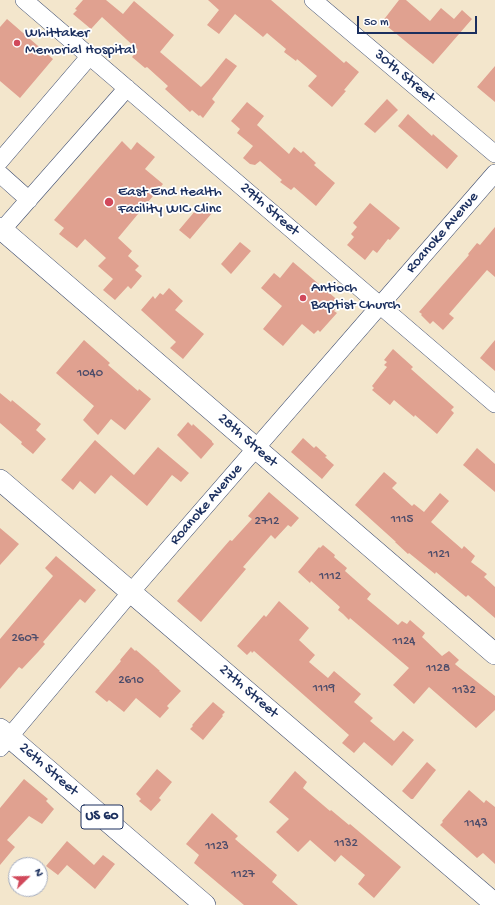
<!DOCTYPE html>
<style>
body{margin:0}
#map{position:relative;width:495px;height:905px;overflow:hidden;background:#f3e6cc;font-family:"Gochi Hand",sans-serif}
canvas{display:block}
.north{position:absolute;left:8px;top:857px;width:40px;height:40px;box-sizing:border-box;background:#fff;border:1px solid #a4acbf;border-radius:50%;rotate:67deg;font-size:11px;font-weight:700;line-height:16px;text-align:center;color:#1b2f5e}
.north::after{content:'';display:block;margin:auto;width:14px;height:18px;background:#d1495b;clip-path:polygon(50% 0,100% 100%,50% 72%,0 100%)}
.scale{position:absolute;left:357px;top:16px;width:120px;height:18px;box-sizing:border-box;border:2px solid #1b2f5e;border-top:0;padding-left:5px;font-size:12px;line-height:14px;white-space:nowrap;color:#1b2f5e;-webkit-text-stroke:3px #fff;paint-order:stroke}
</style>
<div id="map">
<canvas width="495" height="905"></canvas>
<div class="north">N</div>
<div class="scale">50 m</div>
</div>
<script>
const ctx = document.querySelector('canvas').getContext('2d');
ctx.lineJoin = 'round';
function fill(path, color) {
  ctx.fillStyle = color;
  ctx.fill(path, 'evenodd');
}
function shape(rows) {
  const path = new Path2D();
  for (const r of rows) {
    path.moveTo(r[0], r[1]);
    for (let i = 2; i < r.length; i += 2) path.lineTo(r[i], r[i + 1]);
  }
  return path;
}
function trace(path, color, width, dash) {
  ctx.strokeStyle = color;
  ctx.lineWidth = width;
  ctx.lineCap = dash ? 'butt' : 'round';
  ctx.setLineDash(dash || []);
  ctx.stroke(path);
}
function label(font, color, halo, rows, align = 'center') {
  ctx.font = font + ' "Gochi Hand",sans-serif';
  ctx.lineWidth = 3.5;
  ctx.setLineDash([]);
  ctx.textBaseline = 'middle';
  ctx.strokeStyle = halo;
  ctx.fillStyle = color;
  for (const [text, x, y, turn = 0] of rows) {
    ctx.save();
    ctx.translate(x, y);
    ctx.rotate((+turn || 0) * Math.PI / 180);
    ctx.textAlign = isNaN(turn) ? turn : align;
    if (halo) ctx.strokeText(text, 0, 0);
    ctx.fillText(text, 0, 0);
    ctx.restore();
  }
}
const building = shape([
 [83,0,106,0,123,14,134,1,174,35,160,52,201,87,209,79,226,58,237,66,212,99,215,102,203,118,200,115,199,116,192,110,190,112,165,89,168,86,147,67,145,68,132,57,138,50,102,17,91,29,73,14,77,10,75,9],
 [208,0,271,0,344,63,346,61,359,72,344,90,346,91,332,107,308,86,317,76,297,59,296,61,284,52,286,49,267,33,263,37,235,14,219,34,207,25,219,10],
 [399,0,406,0,430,21,441,8,454,19,462,10,472,19,433,64,382,22],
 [7,19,53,59,20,98,0,81,0,27],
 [495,66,495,102,477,87],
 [387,99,398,110,375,133,364,124],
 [247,102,264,116,257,125,289,154,294,147,301,153,303,151,316,163,314,165,335,183,316,206,294,187,291,190,280,182,282,180,260,161,255,165,250,164,243,158,253,146,237,133,240,129,231,121],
 [408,114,432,136,433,134,458,156,447,169,398,126],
 [122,141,131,150,137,142,155,157,145,169,163,184,118,238,132,251,128,256,139,266,135,270,142,276,131,289,128,286,115,300,103,290,113,279,98,266,106,258,85,239,77,248,59,234,64,228,54,220],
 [370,203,400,228,390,240,388,239,377,253,373,250,365,260,347,245,354,237,351,234,357,227,353,223],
 [201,204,212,213,190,239,179,230],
 [495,227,495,277,487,270,449,314,454,318,443,330,433,321,430,324,421,315,422,314,419,312,469,255,468,254,477,243,480,245],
 [240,242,251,251,231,274,221,264],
 [293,262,341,303,334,311,337,313,320,332,318,330,314,334,302,324,283,346,263,329,282,306,261,288,274,273,280,278],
 [169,288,183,301,175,310,204,334,183,359,170,348,176,342,141,310,153,296,155,299,160,293,163,295],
 [84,340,110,363,108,365,138,391,139,389,151,399,125,430,111,419,98,435,83,420,94,406,56,373],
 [495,340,495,371,480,358],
 [393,349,413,367,411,369,454,407,451,410,454,413,437,434,415,415,414,417,394,400,390,405,372,390,374,388,372,386,387,367,384,365,387,362,384,360],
 [0,393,11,402,12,400,41,424,36,430,46,439,33,454,21,444,22,442,0,423],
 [188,422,192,426,193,424,212,441,212,442,214,444,201,459,177,435],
 [303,438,314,448,316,446,327,456,325,457,334,465,322,479,291,452],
 [95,440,134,475,158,447,189,473,181,482,172,475,147,506,111,475,95,494,80,481,73,490,61,480],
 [477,448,495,464,495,492,463,465],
 [384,472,397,483,392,488,412,506,414,504,424,512,440,493,449,501,431,522,462,549,464,546,475,556,471,562,487,574,484,577,495,587,495,618,468,595,466,597,436,572,435,574,409,553,408,554,395,542,396,542,355,505],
 [269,492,299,518,291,527,288,525,275,539,271,535,243,567,246,569,201,622,177,601,230,540,232,541,252,519,248,516],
 [0,528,19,544,0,565],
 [323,545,335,555,334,557,347,568,345,571,371,594,367,599,398,625,402,621,407,624,410,620,425,633,422,637,442,656,449,651,459,660,455,664,456,665,495,696,495,710,476,728,429,687,414,704,393,685,409,668,350,618,349,620,343,614,338,610,340,607,311,581,310,583,298,572,319,547,320,548],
 [56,556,96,590,85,603,80,599,43,642,45,644,38,652,22,669,19,667,0,689,0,639,53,576,45,568],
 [279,601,309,628,299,640,315,655,309,662,328,678,334,671,361,694,354,702,373,718,370,721,394,741,403,731,414,740,392,766,364,742,354,753,342,743,349,735,254,651,252,653,251,651,247,655,237,646,264,615,266,617],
 [131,647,135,651,136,650,160,671,159,671,181,691,167,706,169,708,160,718,136,698,124,712,109,700,107,702,95,692,121,661,120,660],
 [213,702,225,712,222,715,223,716,203,740,190,729,193,726,192,725],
 [427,762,436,770,413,799,411,799,402,791],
 [157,769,172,782,159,798,161,800,151,811,139,801,141,799,136,794],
 [295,771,307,782,303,788,330,811,331,810,349,825,350,824,401,867,374,898,358,884,365,875,341,855,335,862,310,840,298,852,276,832,289,819,269,802],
 [24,779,48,799,46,801,54,809,42,824,29,816,7,840,15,847,0,865,0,808],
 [469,790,484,803,486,800,495,807,495,864,483,853,477,858,440,825,443,822,442,821],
 [212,813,238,836,235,839,277,875,272,882,298,905,244,905,194,863,199,855,186,844],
 [67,841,94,865,103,855,115,864,95,889,67,865,58,875,46,866]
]);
const minor = shape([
 [24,0,495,404],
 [313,0,495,154],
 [0,161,89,57],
 [0,174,29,200],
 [2,230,127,88],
 [0,748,131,592,495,173]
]);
const major = shape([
 [0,228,495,654],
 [0,480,495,904],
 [0,729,205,905]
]);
const markers = [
 [17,43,4,"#d1495b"],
 [109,202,5,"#d1495b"],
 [303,298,4,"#d1495b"]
];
const numberNames = [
 ["1040",90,374],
 ["1115",402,520],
 ["2712",267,522],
 ["1121",439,555],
 ["1112",330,577],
 ["2607",25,639],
 ["1124",404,642],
 ["1128",438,669],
 ["2610",131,681],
 ["1119",324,689],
 ["1132",464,691],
 ["1143",476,824],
 ["1132",346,844],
 ["1123",217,847],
 ["1127",243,875]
];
const shields = [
 [102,817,42]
];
const shieldNames = [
 ["US 60",102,817]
];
const poiNames = [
 ["Whittaker",25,34],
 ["Memorial Hospital",25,51],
 ["East End Health",118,193],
 ["Facility WIC Clinc",118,210],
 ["Antioch",311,289],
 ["Baptist Church",311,306]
];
const streetNames = [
 ["30th Street",404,77,40],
 ["29th Street",269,210,41],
 ["Roanoke Avenue",443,233,-49],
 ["28th Street",247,441,41],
 ["Roanoke Avenue",207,505,-49],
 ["27th Street",248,692,41],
 ["26th Street",48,770,41]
];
fill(building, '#e0a190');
trace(minor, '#3b4a6e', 18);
trace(major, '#3b4a6e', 22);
trace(minor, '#fff', 17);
trace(major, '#fff', 21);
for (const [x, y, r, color] of markers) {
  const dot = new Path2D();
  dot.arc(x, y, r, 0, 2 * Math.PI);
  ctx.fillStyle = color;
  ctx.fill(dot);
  trace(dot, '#fff', 1.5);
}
label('13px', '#4c4c6a', null, numberNames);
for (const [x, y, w] of shields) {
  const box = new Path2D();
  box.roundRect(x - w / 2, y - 12, w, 24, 3);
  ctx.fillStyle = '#fff';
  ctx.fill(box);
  trace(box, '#1b2f5e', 1);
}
label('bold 14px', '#1b2f5e', null, shieldNames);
label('15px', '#1b2f5e', '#fff', poiNames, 'left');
label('15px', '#1b2f5e', '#fff', streetNames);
</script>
